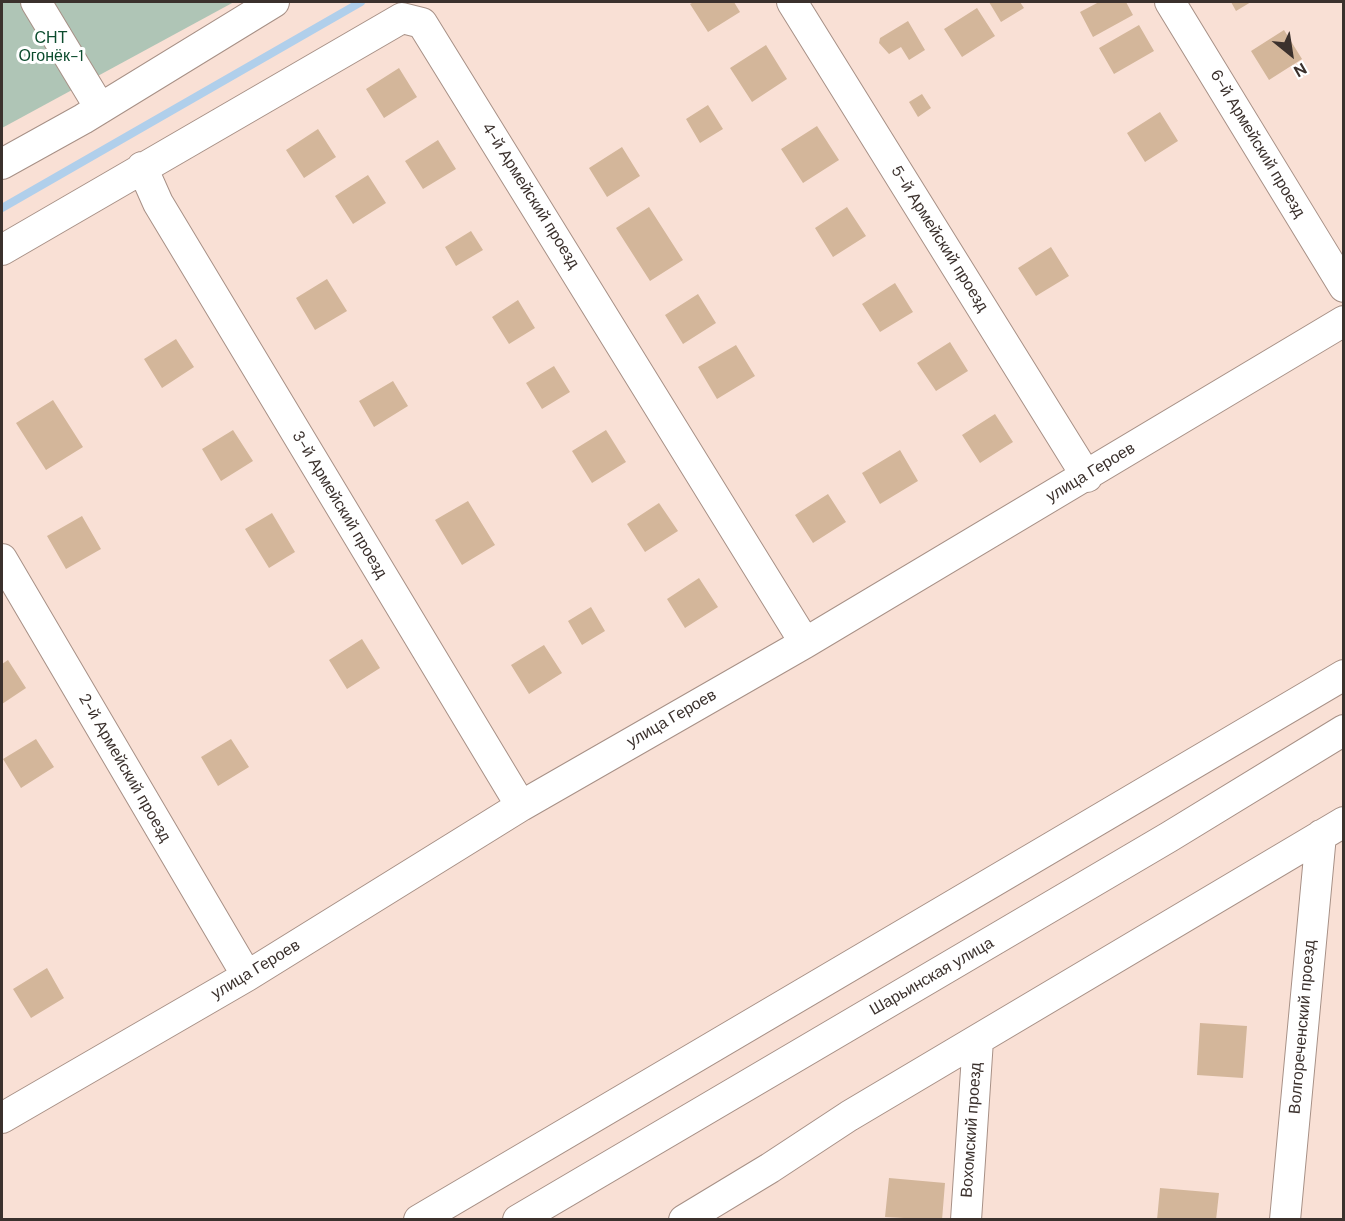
<!DOCTYPE html>
<meta charset="utf-8">
<style>
body{margin:0}
#map{position:relative;width:1345px;height:1221px;overflow:hidden;background:#f9e0d5;font-family:"DM Sans",sans-serif}
canvas{display:block}
.frame{position:absolute;inset:0;border:3px solid #3b312d;pointer-events:none}
.north{position:absolute;left:1261px;top:24px;width:60px;height:60px;-webkit-text-stroke:4px #fff;paint-order:stroke;rotate:150deg;font-size:16px;font-weight:700;line-height:24px;text-align:center;color:#3b312d}
.north::after{content:'';display:block;margin:auto;width:21px;height:27px;background:#3b312d;clip-path:polygon(50% 0,100% 100%,50% 72%,0 100%)}
</style>
<div id="map">
<canvas width="1345" height="1221"></canvas>
<div class="frame"></div>
<div class="north">N</div>
</div>
<script>
const ctx = document.querySelector('canvas').getContext('2d');
ctx.lineJoin = 'round';
function fill(path, color) {
  ctx.fillStyle = color;
  ctx.fill(path, 'evenodd');
}
function shape(rows) {
  const path = new Path2D();
  for (const r of rows) {
    path.moveTo(r[0], r[1]);
    for (let i = 2; i < r.length; i += 2) path.lineTo(r[i], r[i + 1]);
  }
  return path;
}
function trace(path, color, width, dash) {
  ctx.strokeStyle = color;
  ctx.lineWidth = width;
  ctx.lineCap = dash ? 'butt' : 'round';
  ctx.setLineDash(dash || []);
  ctx.stroke(path);
}
function label(font, color, halo, rows, align = 'center') {
  ctx.font = font + ' "DM Sans",sans-serif';
  ctx.lineWidth = 6;
  ctx.setLineDash([]);
  ctx.textBaseline = 'middle';
  ctx.strokeStyle = halo;
  ctx.fillStyle = color;
  for (const [text, x, y, turn = 0] of rows) {
    ctx.save();
    ctx.translate(x, y);
    ctx.rotate((+turn || 0) * Math.PI / 180);
    ctx.textAlign = isNaN(turn) ? turn : align;
    if (halo) ctx.strokeText(text, 0, 0);
    ctx.fillText(text, 0, 0);
    ctx.restore();
  }
}
const green = shape([
 [2,2,234,2,2,128]
]);
const stream = shape([
 [2,208,361,2]
]);
const building = shape([
 [694,2,734,2,740,12,708,32,690,4],
 [989,2,1020,2,1024,8,1001,22],
 [1099,2,1126,2,1133,15,1093,37,1080,12],
 [1231,2,1251,2,1236,11],
 [977,8,995,36,962,57,944,29],
 [908,21,925,50,909,60,901,47,889,54,879,43,880,38],
 [1139,25,1154,51,1114,74,1099,48],
 [1284,30,1302,59,1269,80,1251,51],
 [766,45,787,79,752,102,730,68],
 [399,68,417,97,384,118,366,89],
 [922,94,931,108,918,117,909,102],
 [708,105,723,129,700,143,686,119],
 [1160,112,1178,141,1145,162,1127,133],
 [817,126,839,160,803,183,781,149],
 [318,129,336,157,304,178,286,150],
 [438,140,456,169,423,189,405,161],
 [622,147,640,176,607,197,589,168],
 [368,175,386,203,353,224,335,196],
 [649,207,683,260,650,281,616,228],
 [847,207,866,236,833,257,815,228],
 [471,231,483,250,456,266,445,247],
 [1051,247,1069,276,1036,296,1018,268],
 [327,279,347,311,315,330,296,298],
 [895,283,913,312,880,332,862,304],
 [698,294,716,323,683,344,665,315],
 [518,300,535,328,509,344,492,317],
 [176,339,194,367,162,388,144,359],
 [950,342,968,371,936,391,917,363],
 [736,345,755,376,717,399,698,367],
 [554,366,570,392,542,409,526,383],
 [393,381,408,406,374,427,359,401],
 [53,400,83,447,46,470,16,423],
 [995,414,1013,442,980,463,962,435],
 [233,430,253,461,221,481,202,449],
 [606,430,626,462,592,483,572,451],
 [900,450,918,481,880,504,862,473],
 [828,494,846,522,813,543,795,515],
 [468,501,495,545,462,565,435,520],
 [659,503,678,531,645,552,627,524],
 [272,513,295,552,269,568,245,529],
 [82,516,101,549,66,569,47,536],
 [699,578,718,607,685,628,667,599],
 [591,607,605,631,582,645,568,621],
 [362,639,380,668,347,689,329,660],
 [544,645,562,673,529,694,511,665],
 [8,660,26,688,2,704,2,664],
 [36,739,54,767,21,788,3,759],
 [231,739,249,767,218,786,201,757],
 [47,968,64,998,31,1018,13,989],
 [1200,1023,1247,1026,1243,1078,1197,1075],
 [889,1178,945,1183,942,1220,885,1217],
 [1160,1188,1219,1193,1216,1220,1157,1220]
]);
const minor = shape([
 [36,2,100,108],
 [792,2,1087,477],
 [1170,2,1344,287],
 [2,164,83,119,274,2],
 [142,167,158,203,521,806],
 [2,250,402,18,422,23,805,643],
 [2,559,247,976],
 [2,1118,247,976,521,806,805,643,1344,321],
 [419,1220,1344,675],
 [518,1220,1169,837,1344,730],
 [684,1220,770,1168,849,1116,1344,822],
 [966,1220,978,1040],
 [1285,1220,1321,835]
]);
const parkNames = [
 ["СНТ",51,39],
 ["Огонёк-1",51,57]
];
const streetNames = [
 ["6-й Армейский проезд",1257,144,59],
 ["4-й Армейский проезд",530,196,58],
 ["5-й Армейский проезд",939,239,58],
 ["улица Героев",1091,473,-31],
 ["3-й Армейский проезд",339,505,59],
 ["улица Героев",672,719,-30],
 ["2-й Армейский проезд",124,768,60],
 ["улица Героев",256,970,-31],
 ["Шарьинская улица",932,977,-30],
 ["Волгореченский проезд",1303,1027,-85],
 ["Вохомский проезд",972,1130,-86]
];
fill(green, '#afc5b6');
trace(stream, '#b0cfeb', 8);
fill(building, '#d3b69a');
trace(minor, '#a79086', 32);
trace(minor, '#fff', 30);
label('16px', '#0c4c2e', '#fff', parkNames);
label('16px', '#3b312d', '#fff', streetNames);
</script>
